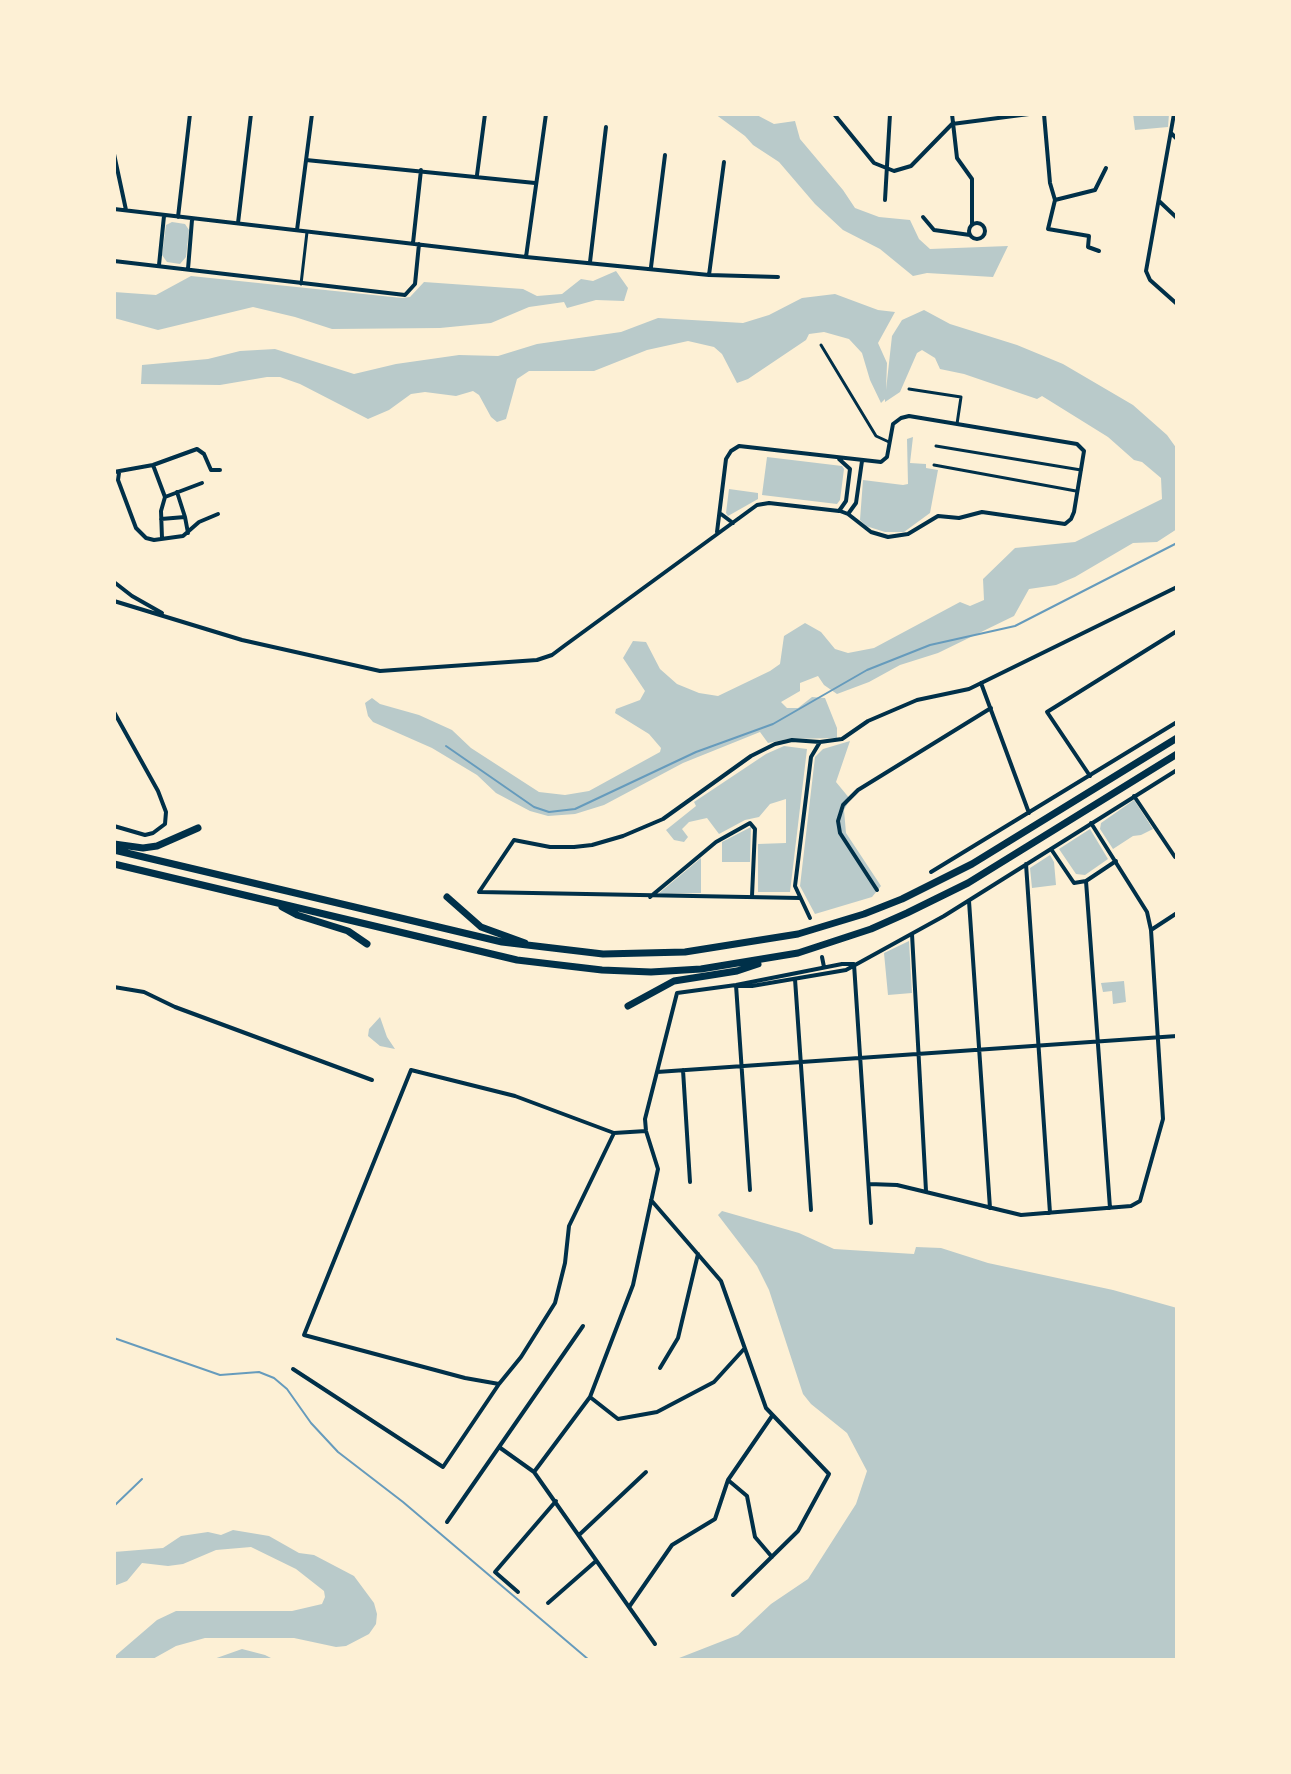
<!DOCTYPE html>
<style>
body{margin:0}
#map{position:relative;width:1291px;height:1774px;overflow:hidden;background:#fdf0d5;font-family:"Fira Sans Condensed",sans-serif}
canvas{display:block}
.frame{position:absolute;inset:0;border:116px solid #fdf0d5;pointer-events:none}
</style>
<div id="map">
<canvas width="1291" height="1774"></canvas>
<div class="frame"></div>
</div>
<script>
const ctx = document.querySelector('canvas').getContext('2d');
ctx.lineJoin = 'round';
function fill(path, color) {
  ctx.fillStyle = color;
  ctx.fill(path, 'evenodd');
}
function shape(rows) {
  const path = new Path2D();
  for (const r of rows) {
    if (r.length === 3) {
      path.moveTo(r[0] + r[2], r[1]);
      path.arc(r[0], r[1], r[2], 0, 2 * Math.PI);
      continue;
    }
    path.moveTo(r[0], r[1]);
    for (let i = 2; i < r.length; i += 2) path.lineTo(r[i], r[i + 1]);
  }
  return path;
}
function trace(path, color, width, dash) {
  ctx.strokeStyle = color;
  ctx.lineWidth = width;
  ctx.lineCap = dash ? 'butt' : 'round';
  ctx.setLineDash(dash || []);
  ctx.stroke(path);
}
const green = shape([
 [715,114,755,114,774,124,795,121,800,139,843,190,855,208,879,217,910,220,919,239,930,249,1008,246,993,277,927,273,913,276,880,249,843,230,815,204,779,162,753,145,745,136],
 [1133,114,1169,114,1168,127,1135,130],
 [172,222,185,224,189,230,186,257,180,264,167,262,162,255,166,225],
 [616,271,628,288,624,301,596,300,567,308,564,302,529,307,491,323,440,328,332,329,295,317,253,307,158,330,114,318,114,292,156,295,191,276,402,298,410,297,424,282,523,289,537,296,562,294,581,279,593,281],
 [835,294,878,310,895,312,878,343,887,363,886,390,892,336,902,320,924,310,950,324,1017,345,1063,364,1133,405,1167,435,1177,449,1177,529,1157,542,1133,543,1075,577,1056,585,1029,589,1014,616,938,653,900,665,869,682,837,694,824,685,818,676,800,683,800,691,781,702,787,708,798,708,812,697,825,698,837,728,837,738,788,739,768,743,760,732,683,763,604,805,575,814,548,816,530,811,496,793,477,775,432,748,373,722,368,716,365,703,372,698,380,704,419,715,452,730,471,748,539,792,565,795,589,791,660,752,661,748,649,734,615,713,616,709,640,700,645,691,623,658,633,641,646,642,660,669,677,684,699,693,718,696,770,671,780,664,784,636,805,623,821,632,835,649,848,653,874,648,960,602,970,606,984,600,983,579,1015,548,1075,542,1162,499,1161,478,1142,462,1134,460,1108,437,1042,396,1037,399,964,374,940,369,935,358,922,350,917,353,900,392,885,402,885,399,881,403,870,380,862,353,849,339,824,332,809,334,806,340,748,379,737,383,722,354,714,347,688,341,647,350,594,371,529,371,517,379,506,419,497,422,491,417,479,395,473,391,456,396,425,392,411,394,389,410,368,419,300,384,280,377,267,377,220,385,141,384,142,365,208,359,240,351,275,349,354,374,396,364,459,355,498,356,537,344,621,332,658,318,743,323,769,315,802,298],
 [913,437,910,463,926,464,926,468,938,470,930,513,904,532,885,532,866,526,860,520,863,480,903,485,908,484,907,439],
 [767,457,842,466,844,469,840,500,837,504,762,495],
 [729,489,758,493,758,499,728,516,726,513],
 [850,741,836,782,850,799,844,810,846,833,881,886,872,897,815,914,800,886,815,757,823,749],
 [784,746,807,749,790,892,758,892,758,844,786,843,786,799,770,804,759,817,745,820,719,834,707,818,689,822,682,829,688,837,684,842,674,840,666,830,696,806,694,802,766,754],
 [1134,800,1153,829,1141,835,1133,836,1113,849,1100,829,1101,823],
 [751,827,750,862,722,862,722,842],
 [1090,829,1108,859,1085,875,1076,874,1059,849],
 [1050,855,1054,862,1056,885,1032,888,1030,868],
 [701,858,701,893,658,894],
 [909,941,912,993,888,995,884,953],
 [1124,981,1126,1002,1113,1004,1112,991,1103,992,1101,983],
 [380,1017,387,1037,395,1049,380,1046,368,1036,369,1029],
 [722,1211,799,1233,834,1249,914,1254,916,1247,941,1248,988,1263,1113,1290,1177,1308,1177,1660,674,1660,738,1635,771,1604,808,1579,856,1504,867,1471,847,1433,811,1404,803,1394,769,1290,757,1266,718,1215],
 [233,1530,269,1536,299,1553,314,1555,354,1576,374,1603,377,1614,376,1624,369,1634,346,1646,336,1647,294,1638,205,1638,176,1646,151,1660,114,1660,114,1657,157,1620,176,1611,292,1611,322,1604,325,1597,324,1591,296,1569,251,1547,216,1550,183,1564,168,1566,142,1563,127,1581,114,1586,114,1552,163,1548,181,1536,208,1532,221,1535],
 [242,1649,265,1655,275,1660,211,1660]
]);
const stream = shape([
 [446,746,534,807,549,812,575,809,696,752,773,724,867,670,930,645,1015,626,1177,543],
 [114,1338,220,1375,259,1372,274,1378,287,1389,311,1423,338,1452,403,1502,589,1660],
 [114,1506,142,1479]
]);
const pedestrian = shape([
 [301,284,307,232],
 [821,345,876,436,889,442],
 [909,389,961,397,957,424],
 [936,446,1081,470],
 [934,465,1076,491]
]);
const minor = shape([
 [834,114,874,163,894,171,911,166,952,124,1029,114],
 [952,114,957,158,972,179,972,225],
 [1044,114,1050,183,1055,200,1048,229,1089,236,1088,247,1099,251],
 [1174,114,1146,271,1150,280,1177,304],
 [1171,133,1177,139],
 [114,154,126,210],
 [306,160,535,183],
 [477,175,485,114],
 [885,200,890,114],
 [1055,200,1095,190,1106,168],
 [1159,201,1177,218],
 [114,209,526,257,709,275,778,277],
 [178,217,190,114],
 [923,217,934,230,970,235],
 [238,223,251,114],
 [977,231,8],
 [297,230,312,114],
 [413,243,421,170],
 [526,257,546,114],
 [114,261,405,295,415,284,419,244],
 [590,262,606,127],
 [159,265,164,216],
 [651,267,665,155],
 [188,269,192,220],
 [709,275,724,162],
 [153,465,165,497,202,483],
 [114,472,153,465,197,449,204,454,211,470,220,470],
 [119,473,118,480,136,528,146,538,154,540,183,536,199,522,218,514],
 [177,492,185,517],
 [721,514,733,523],
 [848,514,856,503,862,461],
 [161,519,185,517,188,533],
 [717,532,726,459,731,451,739,446,881,462,887,457,893,424,901,418,909,416,1077,444,1084,451,1074,512,1071,519,1065,524,982,512,959,518,938,516,908,534,888,537,871,532,848,514,840,511],
 [162,538,161,511,165,497],
 [114,582,132,596,162,613],
 [114,601,242,640,380,671,537,660,552,655,564,646,757,505,769,503,839,511,846,501,850,469,839,459],
 [981,683,1029,813],
 [114,712,158,791,166,812,165,824,153,833,145,835,114,826],
 [1090,776,1047,712,1177,631],
 [1134,796,1175,857],
 [1051,849,1074,883,1086,881,1116,861],
 [1026,864,1050,1213],
 [931,872,1177,722],
 [1086,881,1110,1208],
 [877,890,840,833,838,821,843,805,858,790,991,708],
 [479,892,514,840,550,847,574,847,592,845,623,836,663,819,751,756,775,744,792,740,820,742,842,739,868,721,917,700,969,689,1177,587],
 [479,892,800,898],
 [650,897,716,842,750,823,755,829,752,896],
 [969,901,990,1208],
 [810,918,795,886,811,757,820,742],
 [1151,930,1177,913],
 [912,934,926,1191],
 [822,957,824,967],
 [854,964,871,1223],
 [795,979,811,1210],
 [736,985,750,1190],
 [738,986,752,986,846,970,944,916,1177,770],
 [114,987,144,992,175,1007,372,1080],
 [683,1070,690,1182],
 [657,1072,1177,1036],
 [869,1184,897,1185,1021,1215,1131,1206,1140,1201,1163,1119,1151,930,1147,912,1091,823],
 [651,1200,721,1281,766,1408,829,1474,798,1531,733,1595],
 [660,1368,678,1338,698,1254],
 [293,1369,443,1467,499,1384,521,1357,555,1303,565,1263,569,1226,614,1133],
 [499,1384,465,1378,304,1335,411,1070,515,1096,614,1133,646,1131],
 [590,1397,618,1419,657,1412,714,1382,744,1349],
 [499,1447,534,1472,655,1644],
 [534,1472,590,1397,633,1285,658,1169,646,1131,645,1119,677,993,736,985,842,964,854,964],
 [728,1480,747,1496,755,1537,772,1557],
 [447,1522,583,1326],
 [579,1535,646,1472],
 [518,1592,495,1572,556,1501],
 [548,1603,596,1561],
 [629,1607,672,1545,715,1519,728,1480,772,1416]
]);
const motorway = shape([
 [114,844,143,848,157,846,198,828],
 [114,850,502,942,603,954,685,952,798,934,864,914,902,899,972,864,1177,738],
 [114,864,517,960,602,970,651,972,701,969,798,953,871,929,907,913,968,883,1177,754],
 [447,897,481,927,525,943],
 [282,907,297,915,348,931,367,944],
 [628,1006,674,981,737,971,758,964]
]);
fill(green, '#b9caca');
trace(stream, '#669bbc', 2);
trace(pedestrian, '#003049', 3);
trace(minor, '#003049', 4);
trace(motorway, '#003049', 7);
</script>
